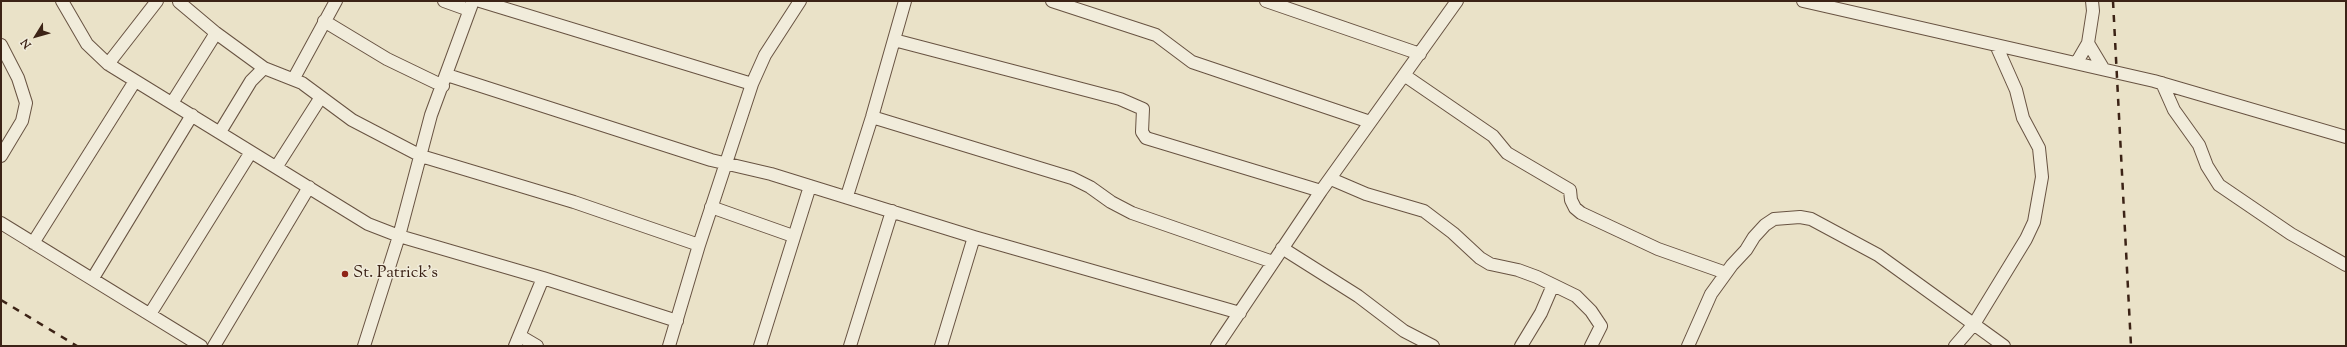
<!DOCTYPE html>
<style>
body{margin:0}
#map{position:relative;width:2347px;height:347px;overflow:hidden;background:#eae2c8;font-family:"Sorts Mill Goudy",serif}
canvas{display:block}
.frame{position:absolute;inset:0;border:2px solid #3c2316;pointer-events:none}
.north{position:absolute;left:16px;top:16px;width:40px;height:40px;-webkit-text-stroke:3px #f1ecdb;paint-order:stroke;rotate:233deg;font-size:11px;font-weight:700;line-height:16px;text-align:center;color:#3c2316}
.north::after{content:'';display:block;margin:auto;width:14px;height:18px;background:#3c2316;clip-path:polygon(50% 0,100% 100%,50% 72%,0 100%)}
</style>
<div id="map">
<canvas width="2347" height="347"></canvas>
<div class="frame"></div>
<div class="north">N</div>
</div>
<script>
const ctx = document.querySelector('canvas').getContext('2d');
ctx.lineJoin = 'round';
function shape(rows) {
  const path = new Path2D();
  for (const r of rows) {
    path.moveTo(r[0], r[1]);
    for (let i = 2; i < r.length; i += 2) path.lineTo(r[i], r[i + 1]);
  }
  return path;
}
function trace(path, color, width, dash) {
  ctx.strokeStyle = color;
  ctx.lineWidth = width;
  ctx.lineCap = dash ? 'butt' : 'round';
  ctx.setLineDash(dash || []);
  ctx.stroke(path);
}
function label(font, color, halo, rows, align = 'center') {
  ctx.font = font + ' "Sorts Mill Goudy",serif';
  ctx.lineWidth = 3;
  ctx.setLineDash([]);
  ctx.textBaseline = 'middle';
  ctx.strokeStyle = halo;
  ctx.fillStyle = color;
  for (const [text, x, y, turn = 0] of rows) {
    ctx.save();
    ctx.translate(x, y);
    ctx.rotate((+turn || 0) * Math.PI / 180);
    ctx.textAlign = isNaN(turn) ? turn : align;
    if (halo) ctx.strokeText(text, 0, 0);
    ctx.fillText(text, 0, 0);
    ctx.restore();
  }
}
const minor = shape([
 [62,1,87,44,108,64,368,224,399,236,543,278,677,321],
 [444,1,469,10],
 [480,1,752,84],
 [1052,1,1156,35,1192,62,1370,122],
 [1266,1,1420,54],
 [1803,1,2154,81,2346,137],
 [179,2,216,33,264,68],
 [324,21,387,59,443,86],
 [894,40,1120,99,1143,109,1142,132,1146,138,1321,191],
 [2088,43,2103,68],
 [1,45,18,78,26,103,22,121,1,156],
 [2077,62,2088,43,2093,11,2092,1],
 [108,64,157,1],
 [447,75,711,160,771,174,974,237,941,346],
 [1404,75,1493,136,1507,153,1570,190,1571,200,1575,208,1581,213,1658,249,1726,273],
 [294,78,336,1],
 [2162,83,2174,110,2199,145,2207,166,2219,185,2291,234,2346,265],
 [172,103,216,33],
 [872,117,1072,178,1090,187,1111,202,1132,213,1273,262],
 [220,132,251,81,264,68,302,83,352,120,421,156,574,202,699,245],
 [277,166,321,97],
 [1331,179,1366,194,1424,211,1453,233,1480,258,1490,264,1518,270,1537,277,1576,296,1591,311,1601,326,1591,346],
 [847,196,872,117,905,1],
 [711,207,793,236],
 [1,223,201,346],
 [974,237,1240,313],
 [33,243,135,81],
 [1282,248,1358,296,1404,331,1433,346],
 [93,278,192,115],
 [150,314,251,152],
 [520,336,537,346],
 [214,346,309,187],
 [364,346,399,236,431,115,473,1],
 [515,346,543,278],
 [669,346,699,245,752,84,765,55,800,1],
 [760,346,810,186],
 [850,346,892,211],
 [1217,346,1321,191,1457,1],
 [1521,346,1541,313,1553,285],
 [1688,346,1711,294,1732,265,1746,250,1754,237,1765,225,1774,219,1800,217,1811,219,1878,255,2004,346],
 [1955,346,1974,324,2026,239,2034,222,2042,177,2039,148,2023,118,2016,90,1996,45]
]);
const rail = shape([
 [2113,1,2131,346],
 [1,300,77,346]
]);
const markers = [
 [345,274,4,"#8f2418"]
];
const poiNames = [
 ["St. Patrick's",353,274]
];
trace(minor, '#685342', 14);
trace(minor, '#f1ecdb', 12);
trace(rail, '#3c2316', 2.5, [7, 7]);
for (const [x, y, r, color] of markers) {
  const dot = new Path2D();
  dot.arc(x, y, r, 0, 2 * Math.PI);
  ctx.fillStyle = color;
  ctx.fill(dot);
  trace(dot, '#f1ecdb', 1.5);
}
label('17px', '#3c2316', '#f1ecdb', poiNames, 'left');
</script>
